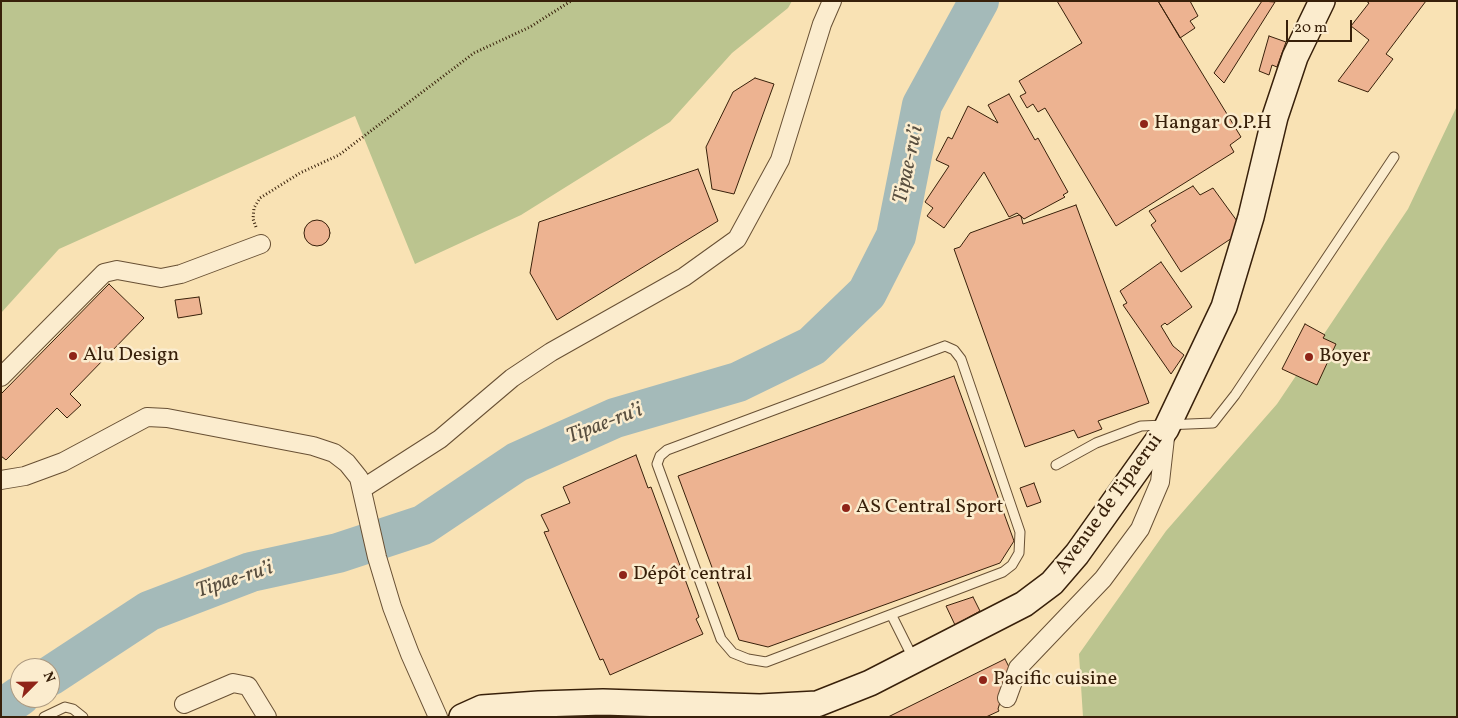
<!DOCTYPE html>
<meta charset="utf-8">
<style>
body{margin:0}
#map{position:relative;width:1458px;height:718px;overflow:hidden;background:#f9e2b4;font-family:Vollkorn,serif}
canvas{display:block}
.frame{position:absolute;inset:0;border:2px solid #38200a;pointer-events:none}
.north{position:absolute;left:10px;top:658px;width:50px;height:50px;box-sizing:border-box;background:#fbecce;border:1px solid #ad9a80;border-radius:50%;rotate:67deg;font-size:14px;font-weight:700;line-height:20px;text-align:center;color:#38200a}
.north::after{content:'';display:block;margin:auto;width:18px;height:22px;background:#8f2418;clip-path:polygon(50% 0,100% 100%,50% 72%,0 100%)}
.scale{position:absolute;left:1286px;top:20px;width:66px;height:22px;box-sizing:border-box;border:2px solid #38200a;border-top:0;padding-left:6px;font-size:15px;line-height:18px;white-space:nowrap;color:#38200a;-webkit-text-stroke:4px #fbecce;paint-order:stroke}
</style>
<div id="map">
<canvas width="1458" height="718"></canvas>
<div class="frame"></div>
<div class="north">N</div>
<div class="scale">20 m</div>
</div>
<script>
const ctx = document.querySelector('canvas').getContext('2d');
ctx.lineJoin = 'round';
function fill(path, color) {
  ctx.fillStyle = color;
  ctx.fill(path, 'evenodd');
}
function shape(rows) {
  const path = new Path2D();
  for (const r of rows) {
    if (r.length === 3) {
      path.moveTo(r[0] + r[2], r[1]);
      path.arc(r[0], r[1], r[2], 0, 2 * Math.PI);
      continue;
    }
    path.moveTo(r[0], r[1]);
    for (let i = 2; i < r.length; i += 2) path.lineTo(r[i], r[i + 1]);
  }
  return path;
}
function trace(path, color, width, dash) {
  ctx.strokeStyle = color;
  ctx.lineWidth = width;
  ctx.lineCap = dash ? 'butt' : 'round';
  ctx.setLineDash(dash || []);
  ctx.stroke(path);
}
function label(font, color, halo, rows, align = 'center') {
  ctx.font = font + ' Vollkorn,serif';
  ctx.lineWidth = 5;
  ctx.setLineDash([]);
  ctx.textBaseline = 'middle';
  ctx.strokeStyle = halo;
  ctx.fillStyle = color;
  for (const [text, x, y, turn = 0] of rows) {
    ctx.save();
    ctx.translate(x, y);
    ctx.rotate((+turn || 0) * Math.PI / 180);
    ctx.textAlign = isNaN(turn) ? turn : align;
    if (halo) ctx.strokeText(text, 0, 0);
    ctx.fillText(text, 0, 0);
    ctx.restore();
  }
}
const green = shape([
 [1,1,792,1,788,8,732,53,670,122,521,215,415,264,355,116,59,249,1,313],
 [1457,106,1457,717,1083,717,1079,654,1166,531,1277,404,1408,209]
]);
const river = shape([
 [50,676,149,611,251,572,338,553,423,525,517,462,615,418,738,382,812,346,867,293,896,236,922,105,979,1],
 [1,709,20,696]
]);
const building = shape([
 [1057,1,1158,1,1241,137,1230,145,1234,152,1116,226,1045,108,1038,112,1033,104,1027,108,1020,96,1026,93,1019,81,1082,43,1057,1],
 [1158,1,1190,1,1198,16,1190,21,1195,28,1180,38,1158,1],
 [1262,1,1275,2,1224,83,1214,73,1262,1],
 [1366,1,1426,1,1386,54,1393,59,1368,92,1338,81,1369,40,1351,26,1369,3,1366,1],
 [1269,36,1286,42,1277,67,1272,65,1269,75,1259,71,1269,36],
 [755,78,774,84,734,194,712,189,706,147,733,92,755,78],
 [1009,94,1035,140,1038,138,1068,192,1063,195,1065,197,1024,219,1017,213,1009,217,984,172,944,228,927,216,933,208,925,202,949,166,936,160,948,137,952,139,968,106,998,123,988,105,1009,94],
 [698,169,718,221,557,320,530,273,539,222,698,169],
 [1193,186,1200,195,1213,188,1237,221,1232,238,1181,272,1151,225,1156,221,1149,211,1193,186],
 [1076,205,1149,403,1098,421,1102,429,1078,438,1074,430,1025,447,954,249,960,247,970,233,1019,215,1021,216,1023,224,1076,205],
 [317,233,13],
 [1161,262,1192,307,1167,325,1165,323,1161,326,1173,346,1184,355,1171,374,1123,305,1127,303,1120,291,1161,262],
 [109,284,144,318,70,394,81,405,67,418,57,408,6,460,1,456,1,394,109,284],
 [199,297,202,314,178,318,175,300,199,297],
 [1305,324,1325,335,1323,338,1336,344,1317,385,1282,369,1305,324],
 [954,376,1014,541,1000,563,768,647,739,640,678,476,954,376],
 [636,455,648,488,651,487,699,617,696,619,703,634,610,675,603,659,600,660,544,532,549,531,541,515,570,503,563,487,636,455],
 [1034,483,1041,502,1027,507,1020,488,1034,483],
 [973,597,980,611,955,625,946,606,973,597],
 [1005,659,1010,669,998,709,999,711,986,717,888,717,1005,659]
]);
const path = shape([
 [256,227,253,219,254,208,260,198,300,173,339,155,474,53,530,27,571,1]
]);
const lane = shape([
 [945,346,954,350,961,359,1020,532,1019,553,1012,565,1003,572,766,662,748,659,733,653,721,639,657,464,660,456,667,450,945,346],
 [1056,465,1096,443,1141,426,1213,423,1235,395,1394,157],
 [892,616,913,658],
 [44,717,65,707,73,709,83,717]
]);
const street = shape([
 [1,377,104,273,117,270,161,278,181,274,261,244],
 [1,480,25,476,63,462,147,417,167,418,313,446,334,453,347,463,359,478,377,557,392,607,410,654,438,717],
 [362,489,440,439,512,378,551,352,684,277,737,239,780,160,822,24,832,1],
 [1007,698,1018,668,1103,579,1140,529,1160,482,1166,429],
 [184,704,233,683,248,686,267,717]
]);
const secondary = shape([
 [462,717,482,708,539,704,603,702,760,707,817,704,870,683,1024,604,1052,583,1077,554,1166,429,1224,307,1251,217,1275,117,1295,57,1322,1]
]);
const markers = [
 [1144,124,5,"#8f2418"],
 [73,356,5,"#8f2418"],
 [1309,357,5,"#8f2418"],
 [846,508,5,"#8f2418"],
 [623,575,5,"#8f2418"],
 [983,680,5,"#8f2418"]
];
const poiNames = [
 ["Hangar O.P.H",1154,124],
 ["Alu Design",83,356],
 ["Boyer",1319,357],
 ["AS Central Sport",856,508],
 ["Dépôt central",633,575],
 ["Pacific cuisine",993,680]
];
const streetNames = [
 ["Avenue de Tipaerui",1110,505,-54]
];
const waterNames = [
 ["Tipae-ru’i",910,165,-78],
 ["Tipae-ru’i",605,425,-21],
 ["Tipae-ru’i",235,581,-18]
];
fill(green, '#bbc48f');
trace(river, '#a4bab9', 40);
fill(building, '#edb391');
trace(building, '#38200a', 1);
trace(lane, '#685034', 11);
trace(street, '#685034', 20);
trace(secondary, '#38200a', 28);
trace(path, '#38200a', 3, [1, 2.5]);
trace(lane, '#fbecce', 9);
trace(street, '#fbecce', 18);
trace(secondary, '#fbecce', 25);
for (const [x, y, r, color] of markers) {
  const dot = new Path2D();
  dot.arc(x, y, r, 0, 2 * Math.PI);
  ctx.fillStyle = color;
  ctx.fill(dot);
  trace(dot, '#fbecce', 2);
}
label('20px', '#38200a', '#fbecce', poiNames, 'left');
label('20px', '#38200a', '#fbecce', streetNames);
label('italic 21px', '#584e3f', '#fbecce', waterNames);
</script>
